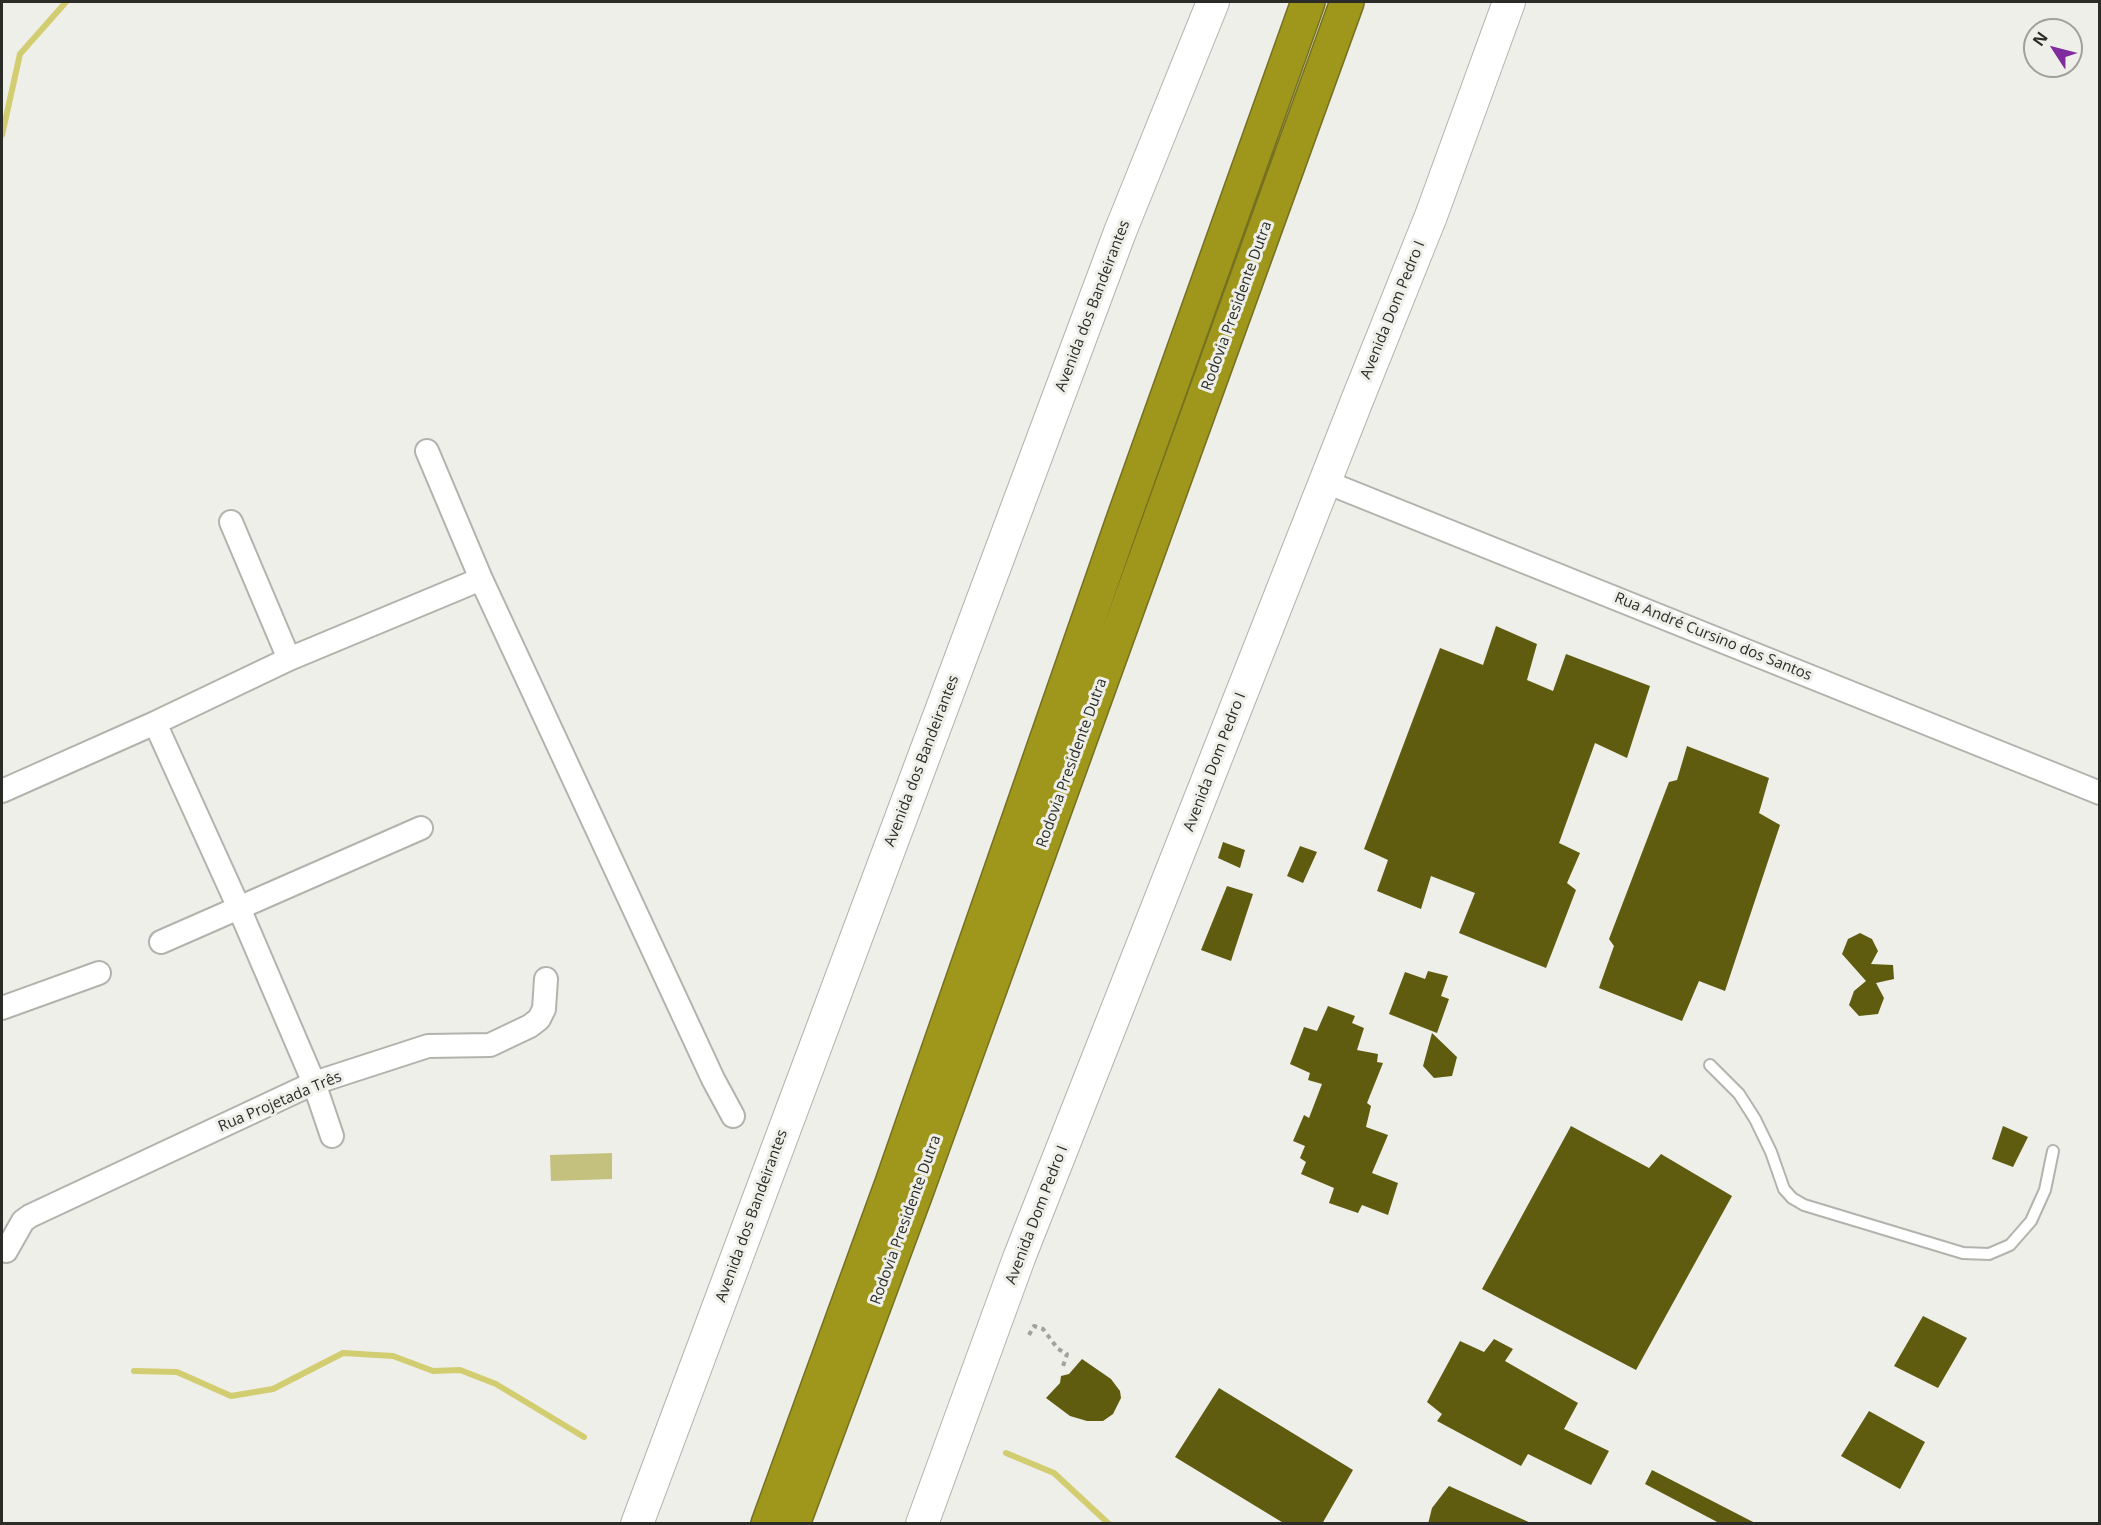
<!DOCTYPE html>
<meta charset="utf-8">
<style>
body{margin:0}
#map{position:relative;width:2101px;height:1525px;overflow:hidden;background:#efefe9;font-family:"Open Sans",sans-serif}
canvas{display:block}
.frame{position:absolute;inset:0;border:3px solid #2b2b28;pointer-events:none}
.north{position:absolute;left:2023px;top:18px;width:60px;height:60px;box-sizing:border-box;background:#efefe9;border:2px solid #a1a19c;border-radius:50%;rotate:306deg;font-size:16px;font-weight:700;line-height:24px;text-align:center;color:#2b2b28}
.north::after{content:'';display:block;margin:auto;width:21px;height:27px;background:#7f2c9c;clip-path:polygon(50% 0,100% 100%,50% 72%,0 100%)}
</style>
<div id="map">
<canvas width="2101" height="1525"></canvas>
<div class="frame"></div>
<div class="north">N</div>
</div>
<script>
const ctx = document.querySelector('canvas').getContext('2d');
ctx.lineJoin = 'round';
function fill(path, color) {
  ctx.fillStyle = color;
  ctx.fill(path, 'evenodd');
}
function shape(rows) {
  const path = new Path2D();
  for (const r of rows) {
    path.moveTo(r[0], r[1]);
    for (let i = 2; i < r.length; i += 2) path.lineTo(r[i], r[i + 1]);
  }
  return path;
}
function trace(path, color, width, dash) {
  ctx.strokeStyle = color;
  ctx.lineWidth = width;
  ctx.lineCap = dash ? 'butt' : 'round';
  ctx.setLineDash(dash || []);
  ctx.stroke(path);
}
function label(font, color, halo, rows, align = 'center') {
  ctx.font = font + ' "Open Sans",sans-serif';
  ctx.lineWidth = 6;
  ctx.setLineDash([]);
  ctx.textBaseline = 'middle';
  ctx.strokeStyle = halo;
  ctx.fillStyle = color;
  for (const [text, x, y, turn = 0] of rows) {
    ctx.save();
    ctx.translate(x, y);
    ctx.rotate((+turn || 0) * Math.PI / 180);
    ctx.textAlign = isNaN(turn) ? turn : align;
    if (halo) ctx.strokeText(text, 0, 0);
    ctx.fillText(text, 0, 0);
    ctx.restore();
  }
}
const green = shape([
 [612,1153,612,1179,551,1181,550,1155]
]);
const stream = shape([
 [2,135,20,54,66,2],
 [134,1371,177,1372,231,1396,273,1389,343,1353,393,1356,433,1371,460,1370,496,1384,584,1437],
 [1006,1453,1054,1473,1109,1524]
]);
const building = shape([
 [1496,626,1537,644,1527,680,1553,691,1566,654,1650,686,1627,758,1595,743,1559,843,1580,853,1567,883,1576,890,1546,968,1459,933,1475,893,1431,876,1421,909,1377,891,1388,860,1364,849,1440,648,1483,665],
 [1687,746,1769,778,1759,813,1780,825,1725,991,1699,981,1682,1021,1599,988,1614,946,1609,939,1669,782,1677,780],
 [1223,842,1245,850,1240,868,1218,858],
 [1300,846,1317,852,1303,883,1287,876],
 [1227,886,1253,894,1231,961,1201,950],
 [1860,933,1872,939,1878,951,1871,964,1893,965,1894,979,1876,983,1884,998,1878,1014,1859,1016,1849,1005,1854,991,1866,981,1842,954,1848,939],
 [1428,971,1448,976,1441,996,1449,999,1437,1033,1389,1014,1405,972,1425,979],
 [1328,1006,1355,1016,1352,1023,1364,1028,1357,1050,1378,1054,1377,1062,1383,1063,1367,1103,1371,1106,1366,1127,1388,1135,1372,1173,1398,1183,1388,1215,1362,1205,1358,1213,1329,1203,1334,1188,1301,1174,1306,1162,1300,1158,1305,1146,1293,1141,1304,1115,1309,1118,1322,1084,1308,1080,1310,1073,1290,1064,1304,1027,1317,1031],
 [1432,1033,1457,1057,1452,1076,1434,1078,1423,1066],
 [1571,1126,1649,1168,1661,1154,1732,1196,1636,1370,1482,1289],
 [2003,1126,2028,1137,2013,1167,1992,1159],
 [1923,1316,1967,1338,1938,1388,1894,1366],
 [1494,1339,1513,1349,1505,1361,1578,1403,1564,1429,1609,1451,1591,1485,1528,1454,1521,1466,1437,1421,1442,1414,1427,1402,1460,1341,1484,1352],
 [1082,1359,1111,1379,1120,1391,1121,1398,1113,1414,1103,1421,1087,1421,1070,1416,1046,1398,1060,1383,1061,1376,1069,1374],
 [1219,1388,1353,1470,1322,1524,1285,1524,1175,1457],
 [1869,1411,1925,1442,1900,1489,1841,1456],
 [1652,1470,1757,1524,1721,1524,1645,1484],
 [1449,1486,1533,1524,1428,1524,1432,1508]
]);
const path = shape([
 [1029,1335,1034,1326,1043,1329,1058,1349,1067,1354,1063,1366]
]);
const service = shape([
 [1710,1065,1739,1094,1755,1119,1771,1152,1784,1189,1792,1198,1804,1205,1963,1253,1989,1254,2010,1245,2031,1221,2045,1190,2053,1151]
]);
const minor = shape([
 [427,451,481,579,713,1079,733,1116],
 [1326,482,2100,793],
 [231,522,289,659],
 [155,723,239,908,314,1083,332,1136],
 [2,791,155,723,289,659,481,579],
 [161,942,421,828],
 [2,1008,99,973],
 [6,1251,23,1221,30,1216,314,1083,428,1046,490,1045,530,1026,539,1019,544,1009,546,979]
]);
const secondary = shape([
 [637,1524,1120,232,1213,2],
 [922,1524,1019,1258,1358,398,1431,216,1509,2]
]);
const motorway = shape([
 [768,1524,892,1183,1122,523,1308,2],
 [793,1524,916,1193,1347,2]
]);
const streetNames = [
 ["Avenida dos Bandeirantes",1093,306,-69],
 ["Rodovia Presidente Dutra",1237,306,-70],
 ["Avenida Dom Pedro I",1393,310,-68],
 ["Rua André Cursino dos Santos",1713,637,22],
 ["Avenida dos Bandeirantes",922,761,-69],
 ["Avenida Dom Pedro I",1215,762,-69],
 ["Rodovia Presidente Dutra",1072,763,-70],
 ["Rua Projetada Três",280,1102,-23],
 ["Avenida Dom Pedro I",1037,1215,-69],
 ["Avenida dos Bandeirantes",752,1216,-70],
 ["Rodovia Presidente Dutra",906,1220,-70]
];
fill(green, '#c4c17f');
trace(stream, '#d2cd71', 6);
fill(building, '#5f5b0f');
trace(service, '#b3b3ad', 14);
trace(minor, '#b3b3ad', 26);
trace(secondary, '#b3b3ad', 34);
trace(motorway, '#767120', 36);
trace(path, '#a2a29d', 4, [4.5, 4.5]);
trace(service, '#fff', 10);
trace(minor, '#fff', 22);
trace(secondary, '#fff', 32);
trace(motorway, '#9f971c', 33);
label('15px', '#2b2b28', '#efefe9', streetNames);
</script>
